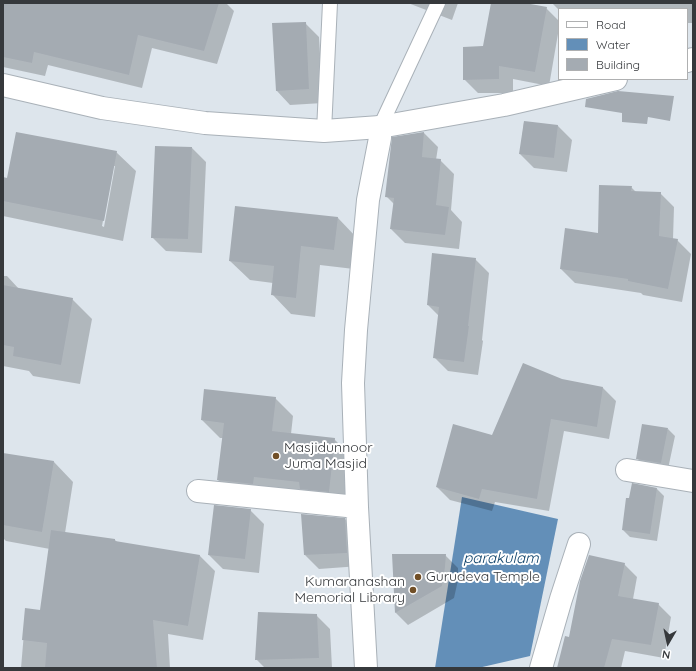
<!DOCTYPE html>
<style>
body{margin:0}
#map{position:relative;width:696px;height:671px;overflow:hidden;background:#dde5ec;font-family:Quicksand,sans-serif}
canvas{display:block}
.frame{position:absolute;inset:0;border:4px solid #36393c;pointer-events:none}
.legend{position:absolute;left:558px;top:8px;width:130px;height:72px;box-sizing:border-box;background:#fff;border:1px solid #afb0b1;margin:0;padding:5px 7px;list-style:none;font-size:12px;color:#36393c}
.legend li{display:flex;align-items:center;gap:8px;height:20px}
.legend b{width:20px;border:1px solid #afb0b1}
.north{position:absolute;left:648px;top:623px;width:40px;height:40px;-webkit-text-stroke:3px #fff;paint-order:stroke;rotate:189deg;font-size:11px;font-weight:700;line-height:16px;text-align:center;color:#36393c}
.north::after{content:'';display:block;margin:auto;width:14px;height:18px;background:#36393c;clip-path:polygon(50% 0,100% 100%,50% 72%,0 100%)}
</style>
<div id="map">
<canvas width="696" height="671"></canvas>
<div class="frame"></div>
<ul class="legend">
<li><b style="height:5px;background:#fff"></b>Road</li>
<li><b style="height:11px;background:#638fb8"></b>Water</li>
<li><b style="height:11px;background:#a4abb2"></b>Building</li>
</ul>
<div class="north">N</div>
</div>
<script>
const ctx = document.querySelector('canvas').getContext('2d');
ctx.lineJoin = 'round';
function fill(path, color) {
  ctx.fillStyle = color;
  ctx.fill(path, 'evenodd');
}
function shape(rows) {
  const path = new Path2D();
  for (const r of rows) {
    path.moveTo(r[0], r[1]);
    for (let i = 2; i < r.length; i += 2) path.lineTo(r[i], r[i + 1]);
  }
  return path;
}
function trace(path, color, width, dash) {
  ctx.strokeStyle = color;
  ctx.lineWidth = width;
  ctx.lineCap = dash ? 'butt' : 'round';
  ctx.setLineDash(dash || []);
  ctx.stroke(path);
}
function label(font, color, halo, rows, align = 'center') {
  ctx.font = font + ' Quicksand,sans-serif';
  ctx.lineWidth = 4;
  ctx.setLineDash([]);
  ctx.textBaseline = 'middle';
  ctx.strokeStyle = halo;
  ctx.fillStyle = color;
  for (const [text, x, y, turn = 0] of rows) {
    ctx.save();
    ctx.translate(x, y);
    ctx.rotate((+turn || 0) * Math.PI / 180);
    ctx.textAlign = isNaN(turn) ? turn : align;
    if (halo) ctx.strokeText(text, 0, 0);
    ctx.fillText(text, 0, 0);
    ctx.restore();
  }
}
const water = shape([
 [462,497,558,519,530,656,478,668,435,668]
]);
const shadow = shape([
 [4,3,226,3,234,11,217,64,152,48,142,88,48,65,45,76,3,67,3,7],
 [408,3,458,3,452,20],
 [492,3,519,3,546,8,559,21,559,28,549,86,513,79,513,93,478,93,464,79,484,47],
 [552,3,693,3,693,23,687,23,687,9,559,10],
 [305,23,319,37,323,103,290,105,277,91],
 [524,122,558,126,572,140,567,172,534,168,520,154],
 [424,133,438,147,436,160,440,160,454,174,451,210,462,222,459,249,405,243,391,229,394,204,386,196,393,138],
 [192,148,206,162,202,253,166,251,152,237],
 [116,152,136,171,123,241,3,216,3,178,8,179],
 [113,166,115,166,104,227,102,226],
 [631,187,636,192,660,193,674,207,673,239,677,240,691,254,682,302,643,295,641,293,575,283,561,269,599,234],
 [338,218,357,238,354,269,320,265,315,317,291,314,272,294,273,283,250,280,230,261],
 [475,259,489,273,482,340,483,341,478,375,448,371,434,357,439,316,428,305],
 [3,276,7,276,19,289,72,299,92,319,80,384,33,376,29,371,3,366],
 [562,380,603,388,616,401,609,439,564,431,549,511,495,502,492,511,450,500,437,487,492,436],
 [275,398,293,416,291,434,334,439,352,457,346,509,236,498,218,480,223,438,220,438,202,420],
 [668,429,675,436,668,469,644,465,637,458],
 [3,454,54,462,73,482,65,533,115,540,117,542,200,556,215,571,203,640,168,634,170,668,21,668,26,609,41,611,50,549,6,541,3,538],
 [657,489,664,496,657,541,630,537,623,530,630,499],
 [250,510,264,524,259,573,223,569,209,555],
 [345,519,359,533,360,566,319,569,305,555],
 [393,555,445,555,458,568,458,580,454,598,408,625,396,613],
 [624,564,637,577,633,599,658,604,671,617,664,658,625,651,621,668,558,668,570,639],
 [316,615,330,629,332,668,265,668,256,659]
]);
const building = shape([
 [3,3,219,3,204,51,138,35,129,75,34,52,32,63,3,57],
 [491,3,525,3,547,7,535,72,499,66,499,79,463,80,463,47,483,46],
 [306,22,309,89,276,91,272,23],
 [618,91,674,96,670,121,648,117,647,124,622,122,622,113,585,107,586,99],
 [524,121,558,125,554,158,519,154],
 [16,132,117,151,104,221,3,201,3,177,7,178],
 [424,132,422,157,441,159,436,205,449,207,445,235,390,229,394,198,385,197,392,137],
 [155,146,192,147,188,239,151,238],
 [599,185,632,186,631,191,661,192,659,236,678,239,668,289,628,281,628,279,560,269,565,228,598,233],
 [235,206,338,217,334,250,301,246,296,298,271,295,274,266,229,261],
 [432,253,476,258,468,326,469,326,464,362,433,358,439,307,427,305],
 [3,285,73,298,61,365,13,356,14,347,3,345],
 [523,363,562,379,603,387,597,427,551,419,537,499,482,489,479,499,436,487,453,424,492,435],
 [204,389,276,397,272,431,335,438,329,492,300,489,299,482,254,477,253,484,217,480,224,423,201,420],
 [642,424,668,428,661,463,636,459],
 [3,453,54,461,42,532,3,525],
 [632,483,657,488,650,534,622,530,626,498,629,498],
 [214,505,251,509,245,559,208,555],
 [301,514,345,518,347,553,304,555],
 [51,530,115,539,115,541,200,555,188,626,153,620,157,668,45,668,47,643,22,640,25,608,40,610],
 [392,554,446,554,445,567,442,586,395,613],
 [589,555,625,563,618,596,659,603,651,645,612,639,604,668,557,668,565,636,569,637,580,581],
 [258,612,317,614,319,658,255,660]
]);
const lane = shape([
 [380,127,438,3],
 [324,131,330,3]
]);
const street = shape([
 [627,470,693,481],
 [198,491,357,507],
 [366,668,357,507,353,383,356,330,368,200,380,138,380,127],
 [541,668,561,599,579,544]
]);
const secondary = shape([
 [687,61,693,59],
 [3,85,102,108,205,123,324,131,380,127,504,105,616,79]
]);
const markers = [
 [276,456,4,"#714f27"],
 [418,577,4,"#714f27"],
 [413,590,4,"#714f27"]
];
const poiNames = [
 ["Masjidunnoor",284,448],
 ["Juma Masjid",284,464],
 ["Gurudeva Temple",426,577],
 ["Kumaranashan",405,582,"right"],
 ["Memorial Library",405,598,"right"]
];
const waterNames = [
 ["parakulam",501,558]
];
fill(water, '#638fb8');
fill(shadow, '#0003');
fill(building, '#a4abb2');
trace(lane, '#a9b1b8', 16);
trace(street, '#a9b1b8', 24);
trace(secondary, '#a9b1b8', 24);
trace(lane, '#fff', 14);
trace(street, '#fff', 22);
trace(secondary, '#fff', 22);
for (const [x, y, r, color] of markers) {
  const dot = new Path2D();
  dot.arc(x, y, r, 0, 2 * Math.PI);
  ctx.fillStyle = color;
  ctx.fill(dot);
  trace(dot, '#fff', 1.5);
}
label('14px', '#36393c', '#fff', poiNames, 'left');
label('italic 15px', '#0d4169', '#fff', waterNames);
</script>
